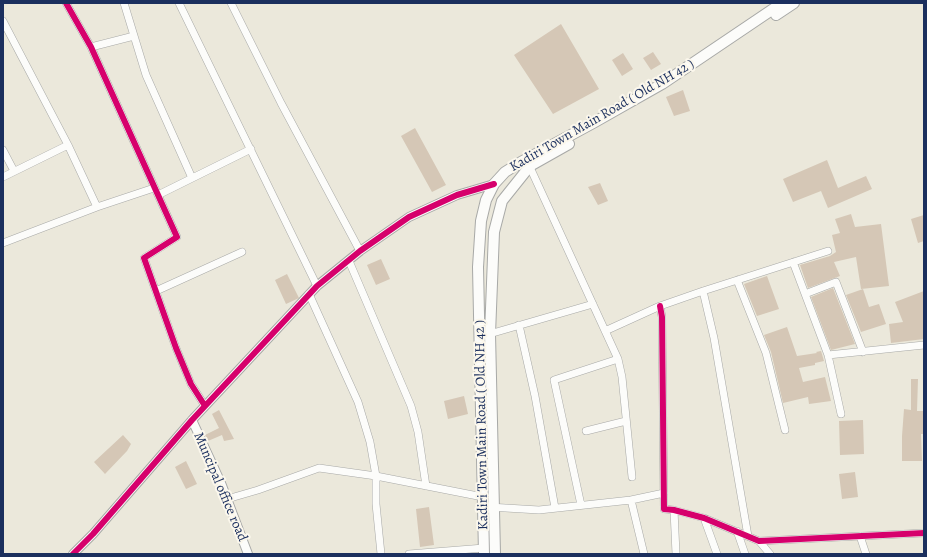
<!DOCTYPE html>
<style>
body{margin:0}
#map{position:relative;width:927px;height:557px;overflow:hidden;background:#ebe8db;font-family:Alegreya,serif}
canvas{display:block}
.frame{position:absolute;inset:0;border:4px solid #1b2f5e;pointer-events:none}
</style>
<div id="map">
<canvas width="927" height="557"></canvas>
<div class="frame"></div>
</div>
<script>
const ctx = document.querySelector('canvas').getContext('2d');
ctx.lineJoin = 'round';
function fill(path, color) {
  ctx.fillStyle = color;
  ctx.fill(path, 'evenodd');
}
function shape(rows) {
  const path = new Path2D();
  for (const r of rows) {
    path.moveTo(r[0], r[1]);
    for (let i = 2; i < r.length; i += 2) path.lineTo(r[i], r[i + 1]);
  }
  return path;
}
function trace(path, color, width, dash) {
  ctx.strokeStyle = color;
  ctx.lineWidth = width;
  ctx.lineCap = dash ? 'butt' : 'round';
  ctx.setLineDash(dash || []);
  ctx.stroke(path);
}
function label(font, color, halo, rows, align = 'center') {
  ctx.font = font + ' Alegreya,serif';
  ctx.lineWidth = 4;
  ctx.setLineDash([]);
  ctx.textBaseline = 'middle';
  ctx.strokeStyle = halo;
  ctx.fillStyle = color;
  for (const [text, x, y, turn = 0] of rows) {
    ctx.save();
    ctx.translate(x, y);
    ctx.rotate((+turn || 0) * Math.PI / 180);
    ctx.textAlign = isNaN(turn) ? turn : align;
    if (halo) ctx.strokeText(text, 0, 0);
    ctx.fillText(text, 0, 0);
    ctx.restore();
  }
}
const building = shape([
 [561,24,599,89,553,114,514,55],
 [653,52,661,64,651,70,643,58],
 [623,53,633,69,622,76,612,60],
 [683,90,690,111,674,116,666,97],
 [415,128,446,185,432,192,401,136],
 [827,160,838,188,866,176,872,189,828,208,821,191,793,202,783,179],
 [600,183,608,201,598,205,588,187],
 [851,214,855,227,881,224,889,286,861,289,856,257,834,262,840,276,808,288,800,265,830,256,836,252,832,235,840,233,835,219],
 [924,215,924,241,918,243,911,219],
 [381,259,390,279,376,285,367,265],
 [287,274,299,298,286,304,275,280],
 [767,276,779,309,757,316,744,284],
 [833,288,855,344,831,350,811,297],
 [863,289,869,307,879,304,886,324,861,332,846,295],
 [924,291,924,339,891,343,889,324,903,322,895,302],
 [787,327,797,356,817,353,816,352,821,351,824,361,815,363,815,365,799,368,803,382,825,377,831,401,809,404,808,397,783,403,771,352,764,335],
 [911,379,918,379,917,411,924,411,924,434,921,434,922,461,902,461,902,436,904,409,911,410],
 [464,396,468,414,448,419,444,401],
 [219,410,234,439,224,441,222,435,208,441,205,435,219,428,212,414],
 [863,420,864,454,840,455,839,421],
 [123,435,131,444,127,451,105,474,94,462],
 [186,461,197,484,186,489,175,467],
 [855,472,858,497,842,499,839,474],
 [429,507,434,545,420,547,416,509]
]);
const minor = shape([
 [66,3,91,47,177,237,144,258,176,348,191,384,205,406],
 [124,3,146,75,192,178],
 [179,3,317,286],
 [231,3,281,103,360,251],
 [3,21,68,145,97,207],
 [91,47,134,36],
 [3,150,14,171],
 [528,163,618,359,622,377,632,477],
 [3,177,68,145],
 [158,195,251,149],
 [3,243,97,207,154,188],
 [349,261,411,406,418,432,426,486],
 [793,262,828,355,841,414],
 [737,280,766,353,785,430],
 [156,291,242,252],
 [703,291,714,338,748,536],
 [309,294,358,402,370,442,376,476,376,504,381,554],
 [805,294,836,282,863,352],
 [660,306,662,317,664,509,674,510,704,518,759,541,924,533],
 [519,325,535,396,555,508],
 [605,331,660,306,703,291,828,251],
 [486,335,593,304],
 [828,355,924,345],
 [586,431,626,421],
 [227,499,258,490,319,468,376,476,483,497],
 [631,500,644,554],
 [581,505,554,380,618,359],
 [489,507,539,510,631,500,664,493],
 [674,510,676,554],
 [704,518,717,554],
 [737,531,745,554],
 [860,536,866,554],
 [759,541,770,554],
 [409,554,484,548]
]);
const tertiary = shape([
 [192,420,221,483,248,554],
 [73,554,93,534,192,420,317,286,360,251,409,217,457,195,494,184]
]);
const primary = shape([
 [776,15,794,3],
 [484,554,478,267,481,221,486,200,494,184,505,172,521,162,593,123,662,84,782,3],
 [495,554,490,334,494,232,502,201,530,166,569,144]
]);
const cycleway = shape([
 [66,3,91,47,177,237,144,258,176,348,191,384,205,406],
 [660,306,662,317,664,509,674,510,704,518,759,541,924,533],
 [73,554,93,534,192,420,317,286,360,251,409,217,457,195,494,184]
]);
const streetNames = [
 ["Kadiri Town Main Road ( Old NH 42 )",602,116,-30],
 ["Kadiri Town Main Road ( Old NH 42 )",482,425,-91],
 ["Muncipal office road",220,487,67]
];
fill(building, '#d5c7b6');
trace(minor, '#a8a9a7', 8);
trace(tertiary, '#a8a9a7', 10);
trace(primary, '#a8a9a7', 12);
trace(minor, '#fcfcfa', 7);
trace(tertiary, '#fcfcfa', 8);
trace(primary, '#fcfcfa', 10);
trace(cycleway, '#d6006c', 6);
label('14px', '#1b2f5e', '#fbf7ec', streetNames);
</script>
